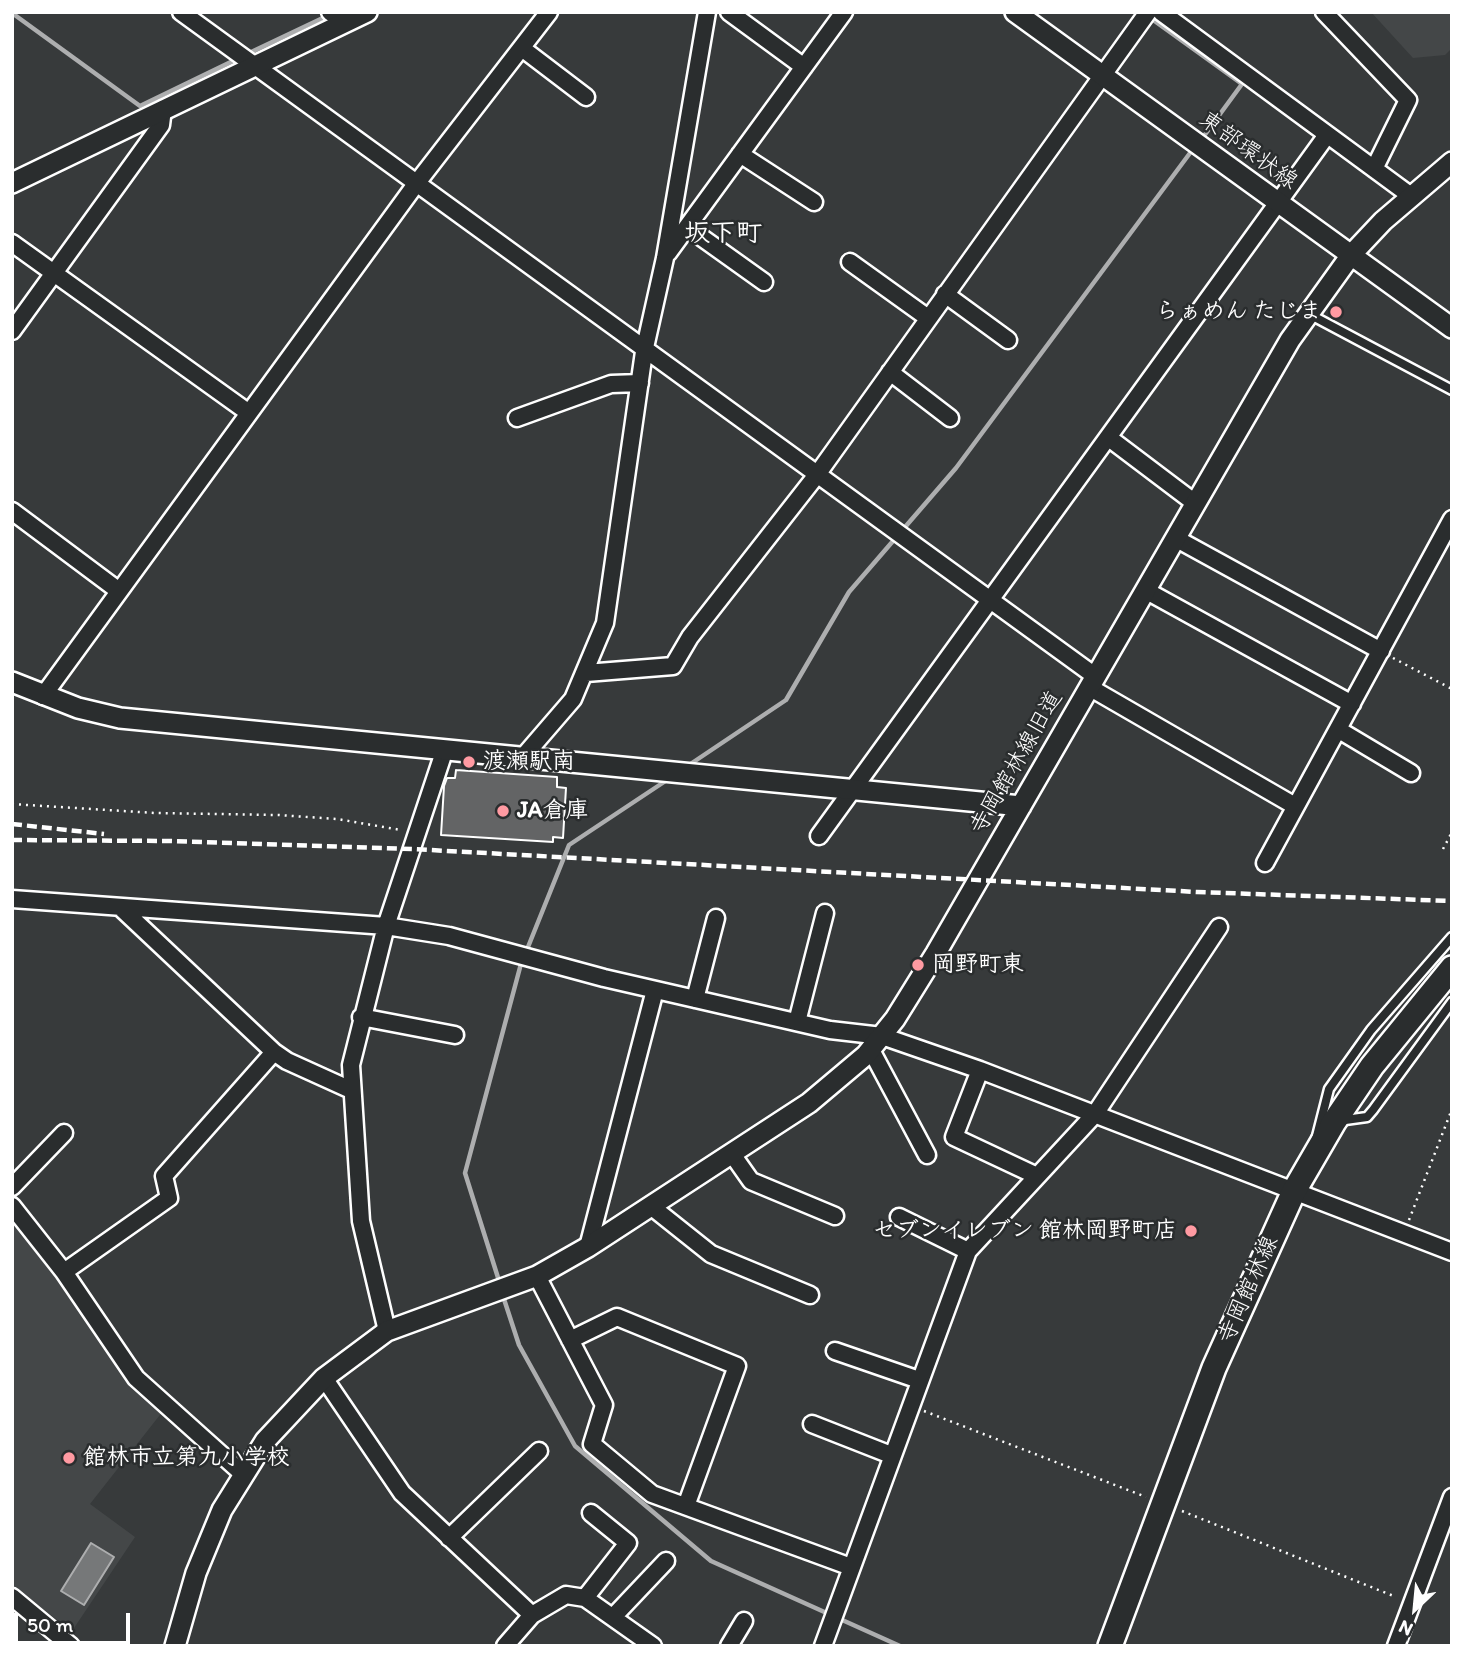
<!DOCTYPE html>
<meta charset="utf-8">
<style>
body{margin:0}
#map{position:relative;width:1464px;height:1658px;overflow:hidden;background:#373a3b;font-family:Itim,sans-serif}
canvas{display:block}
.frame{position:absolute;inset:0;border:14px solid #fff;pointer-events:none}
.north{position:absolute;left:1380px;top:1574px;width:70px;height:70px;-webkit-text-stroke:5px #2a2d2e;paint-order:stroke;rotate:206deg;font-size:19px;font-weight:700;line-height:28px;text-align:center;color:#fff}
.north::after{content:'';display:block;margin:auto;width:24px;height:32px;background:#fff;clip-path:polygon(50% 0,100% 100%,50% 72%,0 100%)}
.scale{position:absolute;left:14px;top:1613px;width:116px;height:32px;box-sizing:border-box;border:4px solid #fff;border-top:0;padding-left:9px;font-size:21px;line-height:24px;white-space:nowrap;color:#fff;-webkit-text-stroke:5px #2a2d2e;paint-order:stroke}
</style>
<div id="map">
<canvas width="1464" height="1658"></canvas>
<div class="frame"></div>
<div class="north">N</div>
<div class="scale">50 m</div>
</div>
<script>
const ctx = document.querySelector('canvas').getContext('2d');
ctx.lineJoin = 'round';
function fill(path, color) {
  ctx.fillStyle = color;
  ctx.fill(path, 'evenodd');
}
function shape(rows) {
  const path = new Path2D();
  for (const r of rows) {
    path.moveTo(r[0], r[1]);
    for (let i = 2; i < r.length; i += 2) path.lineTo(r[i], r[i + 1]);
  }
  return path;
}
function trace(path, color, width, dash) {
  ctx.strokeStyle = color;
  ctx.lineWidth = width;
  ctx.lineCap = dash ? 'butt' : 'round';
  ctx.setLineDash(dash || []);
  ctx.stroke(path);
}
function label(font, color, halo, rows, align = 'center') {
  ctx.font = font + ' Itim,"Klee One",sans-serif';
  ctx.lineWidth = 5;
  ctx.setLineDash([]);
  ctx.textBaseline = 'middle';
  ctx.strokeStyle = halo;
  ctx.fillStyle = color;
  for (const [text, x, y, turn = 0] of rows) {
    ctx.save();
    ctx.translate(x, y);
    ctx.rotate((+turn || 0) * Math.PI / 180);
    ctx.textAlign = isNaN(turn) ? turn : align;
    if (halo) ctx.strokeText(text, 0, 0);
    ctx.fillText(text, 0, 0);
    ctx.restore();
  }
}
const built = shape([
 [1371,12,1452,12,1452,48,1445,55,1413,58],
 [12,1220,163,1411,90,1504,135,1537,72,1631,12,1586]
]);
const water = shape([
 [91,1543,114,1557,84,1605,61,1591,91,1543]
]);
const stream = shape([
 [12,13,140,106,239,58],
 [1149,17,1242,84,1201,140],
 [247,54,327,16],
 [686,767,786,700,849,592,956,468,1193,149],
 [526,952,569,845,670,778],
 [500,1284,465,1173,522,960],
 [502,1293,519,1345,575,1446,711,1561,900,1646]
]);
const building = shape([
 [456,770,557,777,557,787,566,788,563,838,553,837,553,842,441,835,444,786,447,778,455,778,456,770]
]);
const path = shape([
 [1393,658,1452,689],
 [12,804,155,813,278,815,337,819,401,830],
 [1443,849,1452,832],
 [1409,1220,1452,1109],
 [924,1411,1146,1497],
 [1182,1511,1396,1597]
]);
const service = shape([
 [1309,314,1452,390],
 [1338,1121,1367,1117,1373,1110,1452,1002],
 [1316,1140,1329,1089,1371,1030,1452,937]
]);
const minor = shape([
 [181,12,1095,676],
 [330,12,345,23],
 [729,12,804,67],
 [1161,12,1411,196],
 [1324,12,1408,100,1374,169],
 [523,49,586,97],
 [740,154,814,202],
 [687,227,764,282],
 [12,243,249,413],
 [668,253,844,12],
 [850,262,928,318],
 [945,294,1008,340],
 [12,331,161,125,163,109],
 [890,372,950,418],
 [517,418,611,384,640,383],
 [1109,438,1195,503],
 [12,511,119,591],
 [1175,538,1381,651],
 [1145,590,1352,704],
 [586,673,673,666,690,637,816,476,1148,12],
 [1089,687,1295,806],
 [43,696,416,184,549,12],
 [1339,730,1411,773],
 [523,757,573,699,605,623,644,352,665,258,707,12],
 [819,836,1327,135],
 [1265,863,1452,519],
 [12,899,386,926,449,936,604,978,830,1030,882,1036,980,1070,1452,1252],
 [121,908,274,1052,287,1061,351,1090],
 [695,999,716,918],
 [361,1017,455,1035],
 [797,1022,825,913],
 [871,1050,927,1155],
 [980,1070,954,1137,1037,1176],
 [732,1154,751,1181,835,1216],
 [12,1187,64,1133],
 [12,1206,64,1272,136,1378,243,1474],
 [652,1207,711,1254,810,1295],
 [899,1217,968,1251],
 [588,1247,655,990],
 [64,1272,169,1198,164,1176,274,1052],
 [537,1276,604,1405,592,1444,652,1494,851,1567],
 [387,1331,361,1221,351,1065,386,926,445,749],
 [570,1340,617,1317,737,1366,686,1506],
 [835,1351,919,1380],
 [324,1378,402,1493,532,1615,566,1595,585,1598,653,1646],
 [812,1424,891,1455],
 [449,1538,539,1451],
 [12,1597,71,1646],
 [585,1598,628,1543,591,1513],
 [613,1617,666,1561],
 [505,1646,532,1615],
 [729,1646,744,1621],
 [823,1646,968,1251,1095,1114,1219,927],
 [1396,1646,1452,1497]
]);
const tertiary = shape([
 [1015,12,1452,328],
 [12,183,367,12],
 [12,682,78,708,120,718,1021,806],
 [175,1646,196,1573,222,1510,265,1441,324,1378,387,1331,537,1276,588,1247,809,1103,866,1055,895,1019,936,953,1290,340,1351,255,1383,221,1452,162]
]);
const secondary = shape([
 [1110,1646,1214,1368,1294,1191,1334,1122,1372,1066,1452,968]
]);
const rail = shape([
 [12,824,104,834],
 [12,840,170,841,412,849,1197,892,1452,901]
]);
const markers = [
 [1336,312,7,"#ff9aa2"],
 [469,762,7,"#ff9aa2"],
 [503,811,7,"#ff9aa2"],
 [918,965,7,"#ff9aa2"],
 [1191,1231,7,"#ff9aa2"],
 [69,1458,7,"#ff9aa2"]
];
const streetNames = [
 ["東部環状線",1248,151,36],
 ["寺岡館林線旧道",1017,763,-60],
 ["寺岡館林線",1249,1290,-66]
];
const poiNames = [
 ["らぁめん たじま",1322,312,"right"],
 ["渡瀬駅南",483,762],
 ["JA倉庫",517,811],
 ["岡野町東",932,965],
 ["セブンイレブン 館林岡野町店",1177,1231,"right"],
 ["館林市立第九小学校",83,1458]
];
const quarterNames = [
 ["坂下町",723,234]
];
fill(built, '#444748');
fill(water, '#767879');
trace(water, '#adaeaf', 2);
trace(stream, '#adaeaf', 4.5);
fill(building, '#636465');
trace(building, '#fff', 2);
trace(service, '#fff', 13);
trace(minor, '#fff', 21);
trace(tertiary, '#fff', 24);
trace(secondary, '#fff', 28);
trace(path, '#fff', 2.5, [2, 5]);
trace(service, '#2a2d2e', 8);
trace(minor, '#2a2d2e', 16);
trace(tertiary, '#2a2d2e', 19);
trace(secondary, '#2a2d2e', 23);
trace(rail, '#fff', 4.5, [10, 5]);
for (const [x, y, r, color] of markers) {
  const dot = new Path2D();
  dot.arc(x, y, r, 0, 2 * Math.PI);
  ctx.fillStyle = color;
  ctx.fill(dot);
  trace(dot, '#2a2d2e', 2.5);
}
label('23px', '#fff', '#2a2d2e', streetNames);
label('bold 23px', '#fff', '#2a2d2e', poiNames, 'left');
label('bold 26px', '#fff', '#2a2d2e', quarterNames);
</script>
